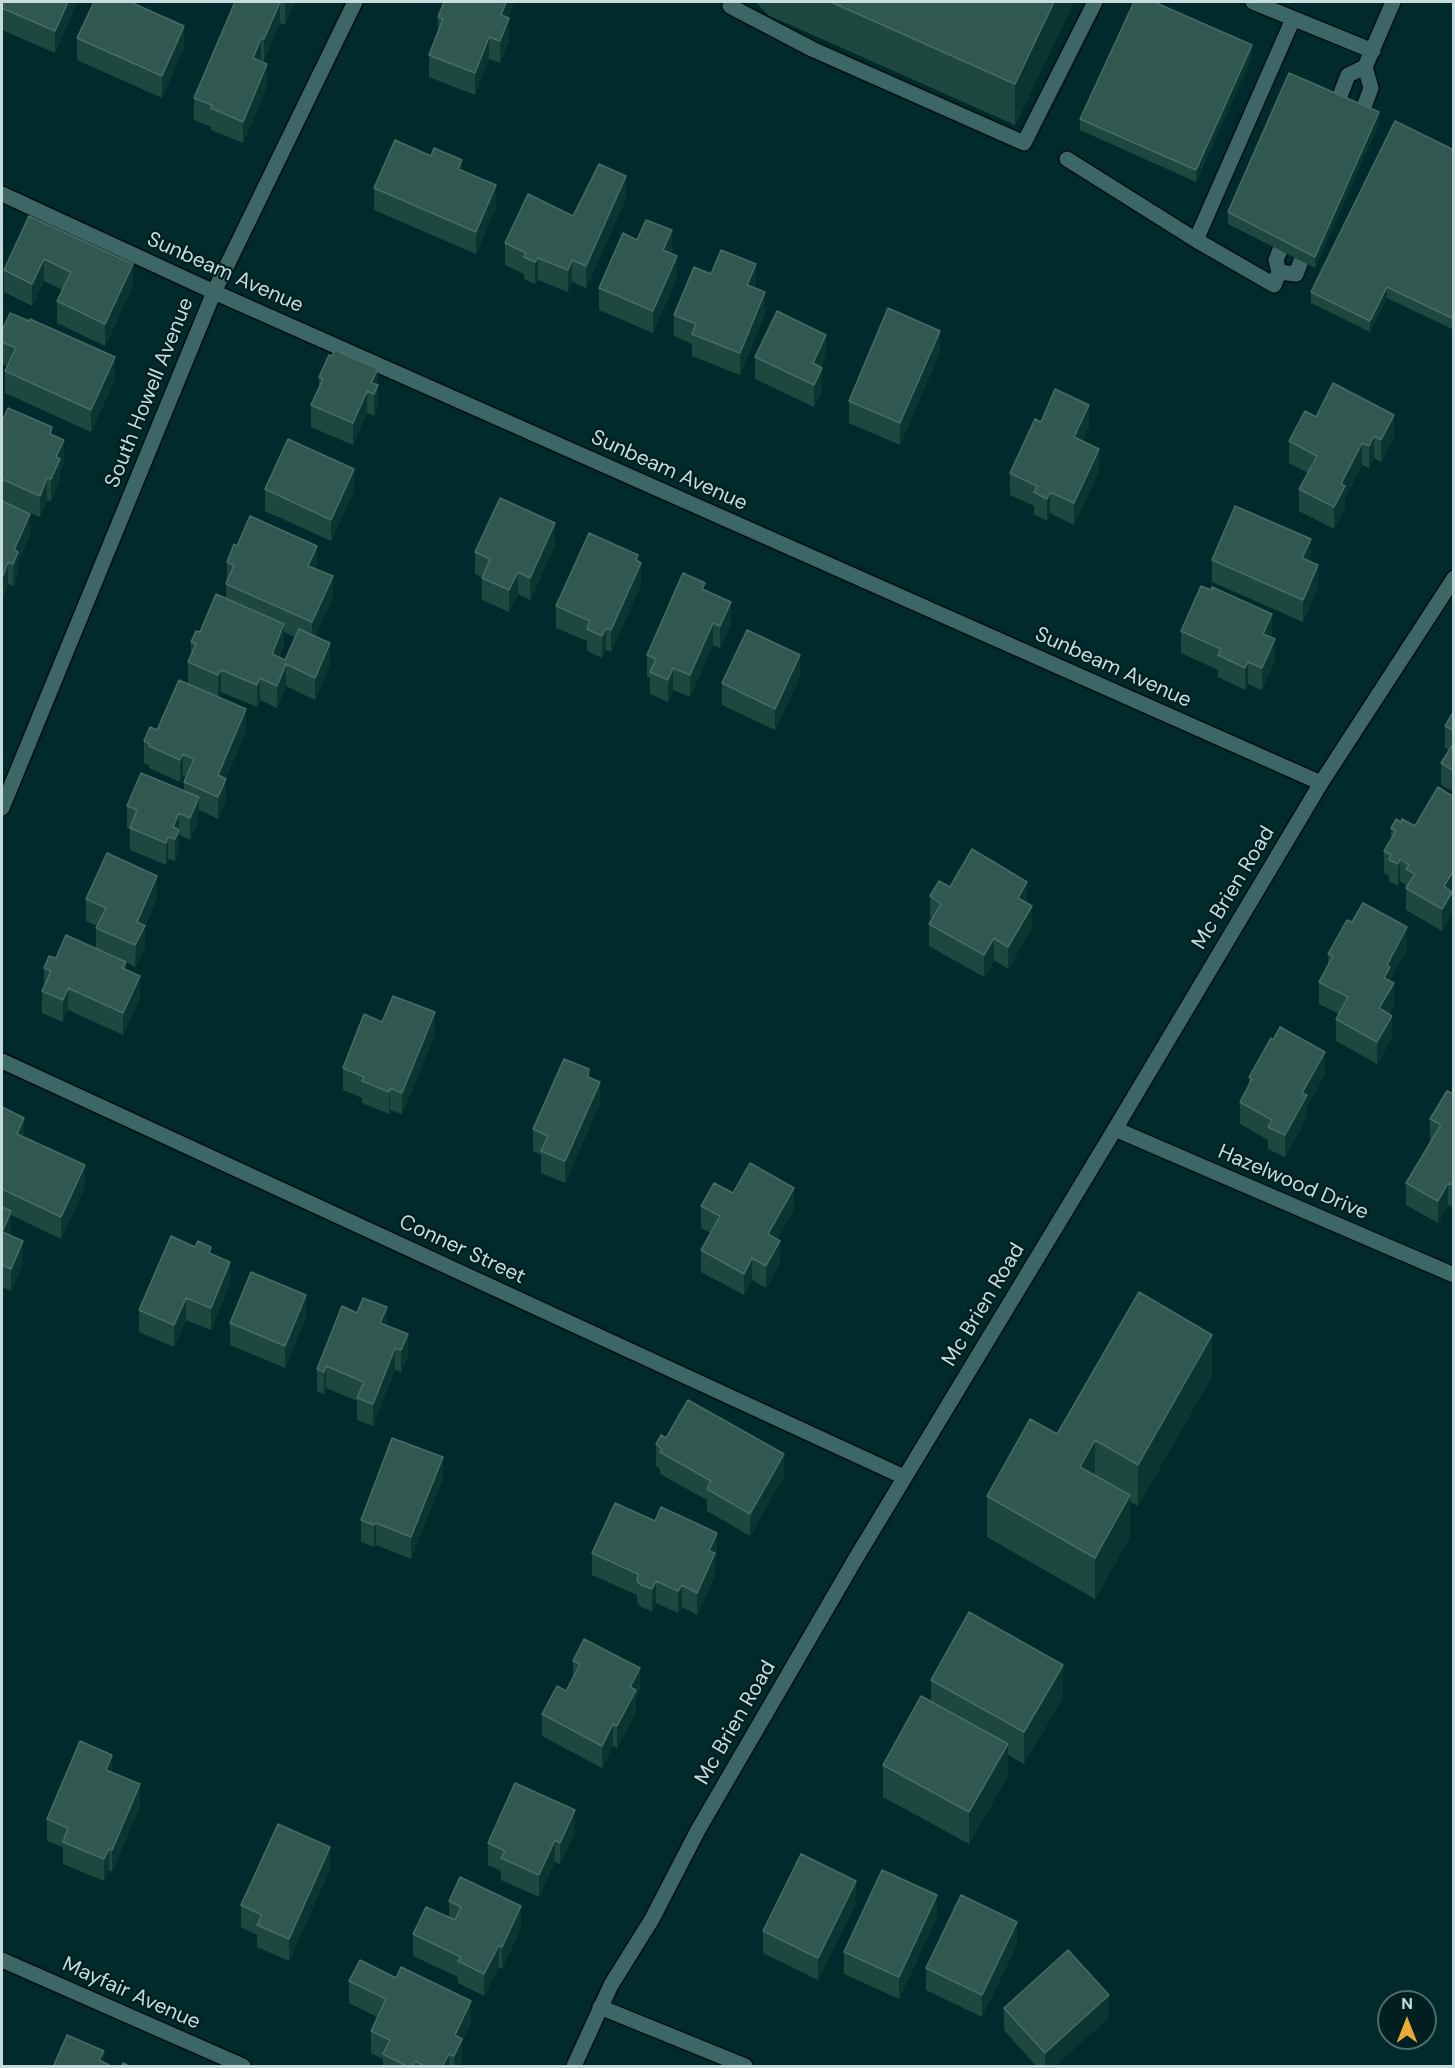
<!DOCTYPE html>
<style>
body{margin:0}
#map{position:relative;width:1455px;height:2068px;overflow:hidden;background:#002a2c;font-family:"DM Sans",sans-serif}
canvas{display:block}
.frame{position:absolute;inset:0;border:3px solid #c6dbdc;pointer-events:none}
.north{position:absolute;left:1377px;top:1990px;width:60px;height:60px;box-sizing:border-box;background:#011f20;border:2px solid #506a6b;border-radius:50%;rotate:0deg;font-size:16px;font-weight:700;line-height:24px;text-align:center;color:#c6dbdc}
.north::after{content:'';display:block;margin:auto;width:21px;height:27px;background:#e8ab37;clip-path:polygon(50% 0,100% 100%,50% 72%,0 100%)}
</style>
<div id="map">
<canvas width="1455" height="2068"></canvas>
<div class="frame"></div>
<div class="north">N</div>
</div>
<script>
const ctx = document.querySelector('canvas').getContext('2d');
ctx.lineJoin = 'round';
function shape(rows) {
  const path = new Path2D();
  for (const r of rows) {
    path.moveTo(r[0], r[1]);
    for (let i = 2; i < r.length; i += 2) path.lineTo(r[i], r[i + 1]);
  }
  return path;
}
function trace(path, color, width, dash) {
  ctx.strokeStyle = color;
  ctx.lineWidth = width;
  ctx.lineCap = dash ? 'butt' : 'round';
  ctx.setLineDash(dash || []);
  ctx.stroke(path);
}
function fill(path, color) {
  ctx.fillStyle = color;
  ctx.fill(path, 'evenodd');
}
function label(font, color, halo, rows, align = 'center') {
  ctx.font = font + ' "DM Sans",sans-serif';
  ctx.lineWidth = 4.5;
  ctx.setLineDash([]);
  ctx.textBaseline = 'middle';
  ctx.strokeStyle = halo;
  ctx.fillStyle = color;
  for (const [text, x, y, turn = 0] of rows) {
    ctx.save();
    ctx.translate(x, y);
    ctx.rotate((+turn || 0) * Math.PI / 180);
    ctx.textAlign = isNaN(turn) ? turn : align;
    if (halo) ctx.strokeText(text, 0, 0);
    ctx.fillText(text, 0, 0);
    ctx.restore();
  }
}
const lane = shape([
 [732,2,730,6,812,49,1024,143,1095,2],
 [1253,2,1373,51],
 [1337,104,1348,75,1365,67,1393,2],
 [1361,115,1371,88,1365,67],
 [1067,159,1196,240,1274,285,1279,272,1276,260,1280,250],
 [1196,240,1293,19],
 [1279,272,1296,274,1301,261]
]);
const street = shape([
 [2,194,214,292,1321,783],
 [2,808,214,292,355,2],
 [2,1061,904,1477],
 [1115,1129,1454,1275],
 [2,1960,243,2066],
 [600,2007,745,2066]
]);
const secondary = shape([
 [574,2066,611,1985,652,1919,698,1830,856,1558,1115,1129,1321,783,1454,578]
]);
const wall = shape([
 [2,2,77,2,55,53,2,30],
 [235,2,295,2,285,25,280,23,264,61,261,60,261,61,267,86,243,143,211,130,211,127,194,120,194,98],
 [514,2,508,18,509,40,500,63,489,59,475,95,429,77,429,55,438,31,438,17],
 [756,2,1074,2,1015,125,768,15],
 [77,38,184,48,162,98,77,60],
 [1252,57,1196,182,1080,130,1080,119],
 [1379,123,1315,268,1228,224,1228,212],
 [1454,150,1454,330,1387,298,1370,332,1311,303,1311,292],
 [462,171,496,207,476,254,374,210,374,188],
 [626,198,586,288,572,282,568,292,538,280,535,284,524,279,524,274,505,265,505,243,573,216],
 [29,216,133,286,105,346,57,323,57,301,62,290,44,281,32,306,4,292,4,270],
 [637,240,672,252,677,278,653,333,599,310,599,288],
 [711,274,756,286,755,288,765,314,740,375,692,356,692,344,674,336,674,315],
 [2,331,115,379,91,432,5,393,5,371,7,366,2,364],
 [940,352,900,445,849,423,849,401],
 [332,356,378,369,378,407,374,416,367,413,353,445,311,427,311,405,319,386,319,377],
 [826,356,821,367,822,390,814,407,755,379,755,357],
 [1316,417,1394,437,1381,462,1374,458,1369,468,1362,465,1345,498,1345,508,1334,529,1299,511,1299,489,1308,473,1289,463,1289,441],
 [2,422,52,435,64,462,60,471,60,481,51,501,47,500,40,517,2,501],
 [1041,422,1089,427,1082,441,1099,471,1074,525,1050,513,1047,521,1034,514,1034,506,1010,495,1010,473],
 [265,489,354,491,331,541,265,511],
 [2,501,30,536,18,562,18,574,13,586,8,584,2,600],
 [555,545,530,600,518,594,509,612,482,600,482,577,475,574,475,552],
 [1212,560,1311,561,1318,587,1303,622,1212,582],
 [638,561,641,585,611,652,606,650,602,658,587,651,587,641,556,628,556,606],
 [227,562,317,568,316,569,333,598,315,636,330,665,315,700,286,686,277,708,260,700,257,707,221,692,218,697,246,731,226,778,226,801,218,819,199,810,199,819,190,840,179,835,179,852,175,861,168,859,166,865,130,850,130,829,127,828,127,806,184,791,184,782,186,777,183,776,180,782,149,768,149,765,144,763,144,741,157,730,188,684,188,662,191,653,191,642,200,632,226,598],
 [284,632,295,637,285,660,279,657,284,646],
 [705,590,731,624,720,648,713,645,690,697,673,690,668,702,650,694,650,678,647,677,647,655],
 [1181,631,1272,636,1271,637,1275,661,1262,690,1248,684,1245,690,1218,677,1218,670,1181,653],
 [800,677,775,730,722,705,722,683],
 [1454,711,1454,792,1441,785,1441,763,1449,750,1445,748,1445,726],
 [1396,819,1452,894,1452,913,1442,931,1406,910,1406,885,1400,881,1398,886,1389,881,1389,876,1384,873,1384,851,1391,840,1391,828],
 [950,887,1027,903,1032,928,1008,969,994,960,984,977,929,946,929,924,932,919,930,918,930,896],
 [157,898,145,926,145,948,135,967,126,962,126,970,140,998,123,1035,68,1010,63,1022,42,1013,42,991,44,987,44,968,56,958,96,949,96,928,97,926,86,921,86,899],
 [1407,949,1390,980,1394,1005,1389,1014,1392,1038,1377,1064,1336,1041,1336,1019,1339,1014,1319,1004,1319,982,1328,965,1328,954],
 [382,1022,435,1034,402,1114,390,1110,389,1114,362,1103,362,1098,343,1090,343,1068],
 [1325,1074,1307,1106,1307,1117,1285,1157,1268,1149,1268,1140,1240,1124,1240,1102,1249,1085,1249,1077],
 [589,1077,600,1104,565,1183,541,1173,541,1155,533,1151,533,1129],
 [1454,1094,1454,1208,1448,1205,1438,1223,1406,1205,1406,1183,1431,1142,1430,1141,1430,1119],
 [2,1107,24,1137,85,1187,61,1239,11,1215,11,1233,10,1236,23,1263,11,1291,2,1287],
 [733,1193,794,1210,777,1239,780,1263,766,1288,752,1280,744,1295,701,1272,701,1250,711,1233,701,1228,701,1206],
 [211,1254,230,1284,211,1330,186,1320,174,1347,139,1332,139,1310],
 [306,1317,285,1368,230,1345,230,1323],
 [387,1326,408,1356,401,1372,395,1370,373,1426,357,1420,357,1401,326,1388,324,1394,317,1391,317,1369],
 [1212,1376,1138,1506,1130,1502,1130,1537,1095,1599,987,1537,987,1496,1057,1434],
 [666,1438,784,1476,750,1536,707,1511,707,1500,660,1474,660,1469,656,1466,656,1444],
 [443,1479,411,1559,376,1545,374,1547,361,1542,361,1520],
 [592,1553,717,1555,715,1560,715,1575,697,1615,682,1607,678,1613,656,1603,652,1611,641,1607,637,1603,637,1595,592,1575],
 [573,1661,640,1690,636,1698,636,1712,617,1748,613,1746,602,1768,542,1736,542,1714,566,1691,573,1678],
 [931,1680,1063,1697,1024,1764,1008,1755,1008,1776,969,1844,883,1797,883,1765,931,1702],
 [112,1773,140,1806,112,1872,109,1870,104,1881,63,1864,63,1847,47,1841,47,1819],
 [575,1832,560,1864,555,1862,539,1897,501,1880,501,1871,488,1865,488,1843],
 [330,1869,289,1961,257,1947,257,1935,241,1927,241,1905],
 [449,1901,521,1928,502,1969,499,1967,484,1996,458,1983,458,1977,413,1956,413,1934,449,1917],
 [856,1903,818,1980,763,1953,763,1931],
 [937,1917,899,1999,844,1974,844,1952],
 [1017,1944,982,2017,926,1990,926,1968],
 [349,1981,471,2023,462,2042,462,2061,459,2067,383,2067,383,2059,371,2053,371,2031,377,2017,349,2003],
 [1004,2008,1109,2017,1054,2067,1037,2067,1004,2030]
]);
const shadedWall = shape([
 [68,2,77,2,55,53,55,31],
 [280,2,280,23,264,61,264,39],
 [286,2,295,2,285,25,285,3],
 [506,2,514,2,501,37,501,15],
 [1054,2,1074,2,1015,125,1015,84],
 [509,18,509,40,500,63,500,41],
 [184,26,184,48,162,98,162,76],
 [489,37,489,59,475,95,475,73],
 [261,38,261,60,253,80,253,58],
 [1252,45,1252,57,1196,182,1196,170],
 [267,64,267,86,243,143,243,122],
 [1379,112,1379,123,1315,268,1315,257],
 [462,160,462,182,458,169],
 [626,176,626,198,586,288,586,266],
 [496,185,496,207,476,254,476,232],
 [672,230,672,252,663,272,663,250],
 [677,256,677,278,653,333,653,311],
 [538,258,538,280,535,284,535,262],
 [44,259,44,281,32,306,32,284],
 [572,260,572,282,568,292,568,270],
 [133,264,133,286,105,346,105,324],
 [756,264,756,286,747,307,747,285],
 [1387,287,1387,298,1370,332,1370,321],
 [765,292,765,314,740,375,740,353],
 [940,331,940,352,900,445,900,423],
 [826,335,826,356,813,385,813,363],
 [115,357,115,379,91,432,91,410],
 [822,368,822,390,814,407,814,385],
 [378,369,378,407,374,416,374,394,371,383],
 [367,391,367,413,353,445,353,423],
 [1089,405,1089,427,1074,459,1074,437],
 [1394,415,1394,437,1381,462,1381,440],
 [1374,436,1374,458,1369,468,1369,446],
 [64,440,64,462,60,471,60,481,51,501,51,479,56,457],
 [1362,443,1362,465,1345,498,1345,508,1334,529,1334,507,1341,484],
 [1099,449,1099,471,1074,525,1074,503],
 [354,469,354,491,331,541,331,520],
 [47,478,47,500,40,517,40,496],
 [1050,492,1050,513,1047,521,1047,499],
 [30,514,30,536,18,562,18,574,13,586,14,550],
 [555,523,555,545,530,600,530,578],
 [1311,539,1311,561,1302,580,1302,558],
 [317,546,317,568,308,588,308,566],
 [638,555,638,569,641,563,641,585,611,652,611,630],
 [8,562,8,584,2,600,2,578],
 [1318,565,1318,587,1303,622,1303,600],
 [518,572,518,594,509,612,509,590],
 [333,576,333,598,312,644,312,622],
 [731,602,731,624,720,648,720,626],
 [1272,614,1272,636,1263,656,1263,634],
 [713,623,713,645,690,697,690,675],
 [284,624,284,646,272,676,272,654],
 [606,628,606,650,602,658,602,636],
 [1275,639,1275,661,1262,690,1262,668],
 [330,643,330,665,315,700,315,678],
 [800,655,800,677,775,730,775,709],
 [1248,662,1248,684,1245,690,1245,668],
 [286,664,286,686,277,708,277,686],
 [673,668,673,690,668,702,668,680],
 [221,670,221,692,218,697,218,675],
 [260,678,260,700,257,707,257,685],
 [246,709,246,731,218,797,218,775],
 [183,754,183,776,180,782,180,760],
 [226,779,226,801,218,819,218,797],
 [199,797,199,819,190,840,190,818],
 [179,813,179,852,175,861,175,839,173,827],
 [168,837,168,859,166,865,166,843],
 [1400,859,1400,881,1398,886,1398,864],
 [1454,870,1452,913,1442,931,1442,909,1444,886],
 [157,876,157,898,142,932,145,926,145,948,135,967,137,922],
 [1027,882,1027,903,1018,898],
 [1032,906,1032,928,1008,969,1008,947],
 [1407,927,1407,949,1390,980,1390,989,1394,983,1394,1005,1379,1030,1379,1008,1387,965],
 [994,938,994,960,984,977,984,955],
 [140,976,140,998,123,1035,123,1013],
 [68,988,68,1010,63,1022,63,1000],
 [435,1012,435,1034,402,1114,402,1093],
 [1392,1016,1392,1038,1377,1064,1377,1042],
 [1325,1052,1325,1074,1307,1106,1307,1117,1285,1157,1285,1135,1302,1093],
 [600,1082,600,1104,565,1183,565,1161],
 [390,1088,390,1110,389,1114,389,1092],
 [24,1118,24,1140,17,1134],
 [85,1165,85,1187,61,1239,61,1217],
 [1448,1183,1448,1205,1438,1223,1438,1201],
 [794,1188,794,1210,768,1256,768,1234],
 [11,1211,11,1233,2,1254,2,1232],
 [23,1241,23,1263,11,1291,11,1269],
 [780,1241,780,1263,766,1288,766,1266],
 [752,1258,752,1280,744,1295,744,1274],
 [230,1262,230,1284,211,1330,211,1308],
 [306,1295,306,1317,285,1368,285,1346],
 [186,1298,186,1320,174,1347,174,1325],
 [387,1307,387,1329,380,1323],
 [408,1334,408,1356,401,1372,401,1350],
 [1212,1335,1212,1376,1138,1506,1138,1465],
 [395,1348,395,1370,373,1426,373,1404],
 [326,1366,326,1388,324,1394,324,1372],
 [1095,1440,1095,1481,1080,1467],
 [784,1454,784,1476,750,1536,750,1514],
 [443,1457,443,1479,411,1559,411,1537],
 [1130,1495,1130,1537,1095,1599,1095,1558],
 [376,1523,376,1545,374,1547,374,1525],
 [717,1533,717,1555,715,1560,715,1575,697,1615,697,1593,709,1551],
 [656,1581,656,1603,652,1611,652,1589],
 [682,1585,682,1607,678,1613,678,1591],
 [1063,1665,1063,1697,1024,1764,1024,1732],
 [640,1668,640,1690,636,1698,636,1712,617,1748,617,1726,630,1687],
 [613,1724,613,1746,602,1768,602,1746],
 [1008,1744,1008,1776,969,1844,969,1812],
 [112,1755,112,1777,106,1770],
 [140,1784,140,1806,112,1872,112,1850],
 [575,1810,575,1832,560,1864,560,1843],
 [555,1840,555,1862,539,1897,539,1875],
 [330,1847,330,1869,289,1961,289,1939],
 [109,1849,109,1870,104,1881,104,1859],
 [856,1881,856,1903,818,1980,818,1958],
 [937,1895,937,1917,899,1999,899,1977],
 [521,1906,521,1928,502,1969,502,1947],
 [1017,1922,1017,1944,982,2017,982,1995],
 [499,1945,499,1967,484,1996,484,1974],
 [1109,1995,1109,2017,1054,2067,1045,2067,1045,2053],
 [471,2001,471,2023,462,2042,462,2061,459,2067,454,2067,455,2035],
 [104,2051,104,2067,99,2060],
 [449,2054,449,2067,442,2067]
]);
const building = shape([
 [2,2,68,2,55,31,2,8,2,2],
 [94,2,130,2,184,26,162,76,77,38,94,2],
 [235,2,280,2,264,39,261,38,253,58,267,64,243,122,211,108,212,105,194,98,235,2],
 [444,2,506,2,501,15,509,18,500,41,489,37,475,73,429,55,443,19,438,17,444,2],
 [831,2,1054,2,1015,84,831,2],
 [1134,2,1154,2,1252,45,1196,170,1080,119,1134,2],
 [1289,73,1379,112,1315,257,1228,212,1289,73],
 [1395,121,1454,150,1454,319,1387,287,1370,321,1311,292,1395,121],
 [395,140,431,156,434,148,462,160,458,169,496,185,476,232,374,188,395,140],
 [599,164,626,176,586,266,572,260,568,270,538,258,535,262,524,257,526,253,505,243,528,194,573,216,599,164],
 [29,216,133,264,105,324,57,301,71,272,44,259,32,284,4,270,29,216],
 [646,220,672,230,663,250,677,256,653,311,599,288,623,233,637,240,646,220],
 [721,250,756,264,747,285,765,292,740,353,692,334,696,324,674,315,694,267,711,274,721,250],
 [888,308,940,331,900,423,849,401,888,308],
 [777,311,826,335,813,363,822,368,814,385,755,357,777,311],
 [10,313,29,321,30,319,115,357,91,410,5,371,16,348,2,342,2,331,10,313],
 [335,350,378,369,371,383,378,385,374,394,367,391,353,423,311,405,323,379,319,377,329,355,332,356,335,350],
 [1333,383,1394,415,1381,440,1374,436,1369,446,1362,443,1341,484,1345,486,1334,507,1299,489,1317,456,1289,441,1305,411,1316,417,1333,383],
 [1055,389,1089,405,1074,437,1099,449,1074,503,1050,492,1047,499,1034,492,1037,486,1010,473,1035,419,1041,422,1055,389],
 [8,408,52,427,50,434,64,440,56,457,60,459,51,479,47,478,40,496,2,479,2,422,8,408],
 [288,439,354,469,331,520,265,489,288,439],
 [500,498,555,523,530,578,518,572,509,590,482,578,490,559,475,552,500,498],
 [2,501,30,514,14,550,18,552,13,564,8,562,2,578,2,501],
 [1235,506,1311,539,1302,558,1318,565,1303,600,1212,560,1235,506],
 [250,516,317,546,308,566,333,576,312,622,226,584,234,565,227,562,234,544,237,546,250,516],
 [589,533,638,555,636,560,641,563,611,630,606,628,602,636,587,629,590,621,556,606,589,533],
 [683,573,705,583,702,589,731,602,720,626,713,623,690,675,673,668,668,680,650,672,656,659,647,655,683,573],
 [1201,586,1211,590,1212,587,1272,614,1263,634,1275,639,1262,668,1248,662,1245,668,1218,655,1221,649,1181,631,1201,586],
 [216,594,284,624,272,654,285,660,299,629,330,643,315,678,286,664,277,686,260,678,257,685,221,670,218,675,188,662,196,644,191,642,196,631,200,632,216,594],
 [747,630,800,655,775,709,722,683,747,630],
 [179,680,246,709,218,775,226,779,218,797,184,782,194,759,183,754,180,760,149,746,150,744,144,741,150,727,157,730,179,680],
 [1454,711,1454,731,1445,726,1454,711],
 [1454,743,1454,771,1441,763,1454,743],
 [141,773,199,797,190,818,179,813,173,827,179,830,175,839,168,837,166,843,130,828,137,810,127,806,141,773],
 [1438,787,1454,797,1454,870,1444,886,1452,892,1442,909,1406,888,1415,874,1406,869,1409,865,1400,859,1398,864,1389,860,1391,855,1384,851,1396,831,1391,828,1396,819,1401,822,1402,819,1415,826,1438,787],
 [972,849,1027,882,1018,898,1032,906,1008,947,994,938,984,955,929,924,941,904,930,896,939,881,950,887,972,849],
 [107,853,157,876,137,922,145,926,135,945,96,928,106,908,86,899,107,853],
 [1363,903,1407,927,1387,965,1390,967,1384,978,1394,983,1379,1008,1392,1016,1377,1042,1336,1019,1348,997,1319,982,1333,956,1328,954,1347,920,1352,922,1363,903],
 [66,935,126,962,122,968,140,976,123,1013,68,988,63,1000,42,991,51,971,44,968,49,956,56,958,66,935],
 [393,996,435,1012,402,1093,390,1088,389,1092,362,1081,364,1077,343,1068,364,1014,382,1022,393,996],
 [1280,1027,1325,1052,1302,1093,1307,1095,1285,1135,1268,1127,1272,1120,1240,1102,1252,1079,1249,1077,1271,1038,1273,1040,1280,1027],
 [564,1059,589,1069,588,1077,600,1082,565,1161,541,1151,548,1136,533,1129,564,1059],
 [1447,1091,1454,1094,1454,1186,1448,1183,1438,1201,1406,1183,1441,1125,1430,1119,1447,1091],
 [2,1107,24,1118,17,1134,85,1165,61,1217,2,1189,2,1107],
 [750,1163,794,1188,768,1234,780,1241,766,1266,752,1258,744,1274,701,1250,720,1216,701,1206,714,1183,733,1193,750,1163],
 [2,1207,11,1211,2,1232,2,1207],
 [2,1232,23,1241,11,1269,2,1265,2,1232],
 [171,1236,195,1247,198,1241,211,1247,209,1253,230,1262,211,1308,186,1298,174,1325,139,1310,171,1236],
 [251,1272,306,1295,285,1346,230,1323,251,1272],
 [1139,1292,1212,1335,1138,1465,1095,1440,1080,1467,1130,1495,1095,1558,987,1496,1030,1419,1057,1434,1139,1292],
 [363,1298,387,1307,380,1323,408,1334,401,1350,395,1348,373,1404,357,1398,364,1382,326,1366,324,1372,317,1369,342,1306,357,1313,363,1298],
 [688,1400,784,1454,750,1514,707,1489,711,1481,660,1452,662,1449,656,1444,661,1435,666,1438,688,1400],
 [392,1438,443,1457,411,1537,376,1523,374,1525,361,1520,392,1438],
 [615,1503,655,1521,661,1507,717,1533,709,1551,715,1553,697,1593,682,1585,678,1591,656,1581,652,1589,641,1585,637,1581,638,1574,592,1553,615,1503],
 [969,1612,1063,1665,1024,1732,931,1680,969,1612],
 [584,1639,640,1668,630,1687,636,1690,617,1726,613,1724,602,1746,542,1714,557,1686,566,1691,580,1664,573,1661,584,1639],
 [921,1696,1008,1744,969,1812,883,1765,921,1696],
 [80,1741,112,1755,106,1770,140,1784,112,1850,109,1849,104,1859,63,1842,68,1828,47,1819,80,1741],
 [515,1783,575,1810,560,1843,555,1840,539,1875,501,1858,505,1851,488,1843,515,1783],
 [278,1824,330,1847,289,1939,257,1925,262,1915,241,1905,278,1824],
 [801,1854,856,1881,818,1958,763,1931,801,1854],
 [882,1870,937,1895,899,1977,844,1952,882,1870],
 [460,1877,521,1906,502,1947,499,1945,484,1974,458,1961,461,1957,413,1934,426,1907,455,1920,461,1907,449,1901,460,1877],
 [961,1895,1017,1922,982,1995,926,1968,961,1895],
 [1068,1950,1109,1995,1045,2053,1004,2008,1068,1950],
 [360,1960,396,1978,401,1967,471,2001,455,2035,462,2039,454,2056,449,2054,442,2067,426,2067,415,2061,412,2067,409,2067,383,2054,390,2040,371,2031,386,1999,349,1981,360,1960],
 [67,2035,104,2051,99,2060,113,2067,53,2067,67,2035],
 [123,2063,131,2067,121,2067,123,2063]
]);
const streetNames = [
 ["Sunbeam Avenue",225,273,24],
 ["South Howell Avenue",150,393,-68],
 ["Sunbeam Avenue",669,471,24],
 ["Sunbeam Avenue",1113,668,24],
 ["Mc Brien Road",1234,888,-59],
 ["Hazelwood Drive",1293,1183,23],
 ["Conner Street",462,1250,25],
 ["Mc Brien Road",984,1305,-59],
 ["Mc Brien Road",736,1723,-60],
 ["Mayfair Avenue",131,1994,24]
];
trace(lane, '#001011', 18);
trace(street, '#001011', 18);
trace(secondary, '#001011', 18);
trace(lane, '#3d6667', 15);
trace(street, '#3d6667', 15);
trace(secondary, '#3d6667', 15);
fill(wall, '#1e483f');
fill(shadedWall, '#0a3530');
fill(building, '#305850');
trace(building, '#476c66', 1.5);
label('21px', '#c6dbdc', '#011f20', streetNames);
</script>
